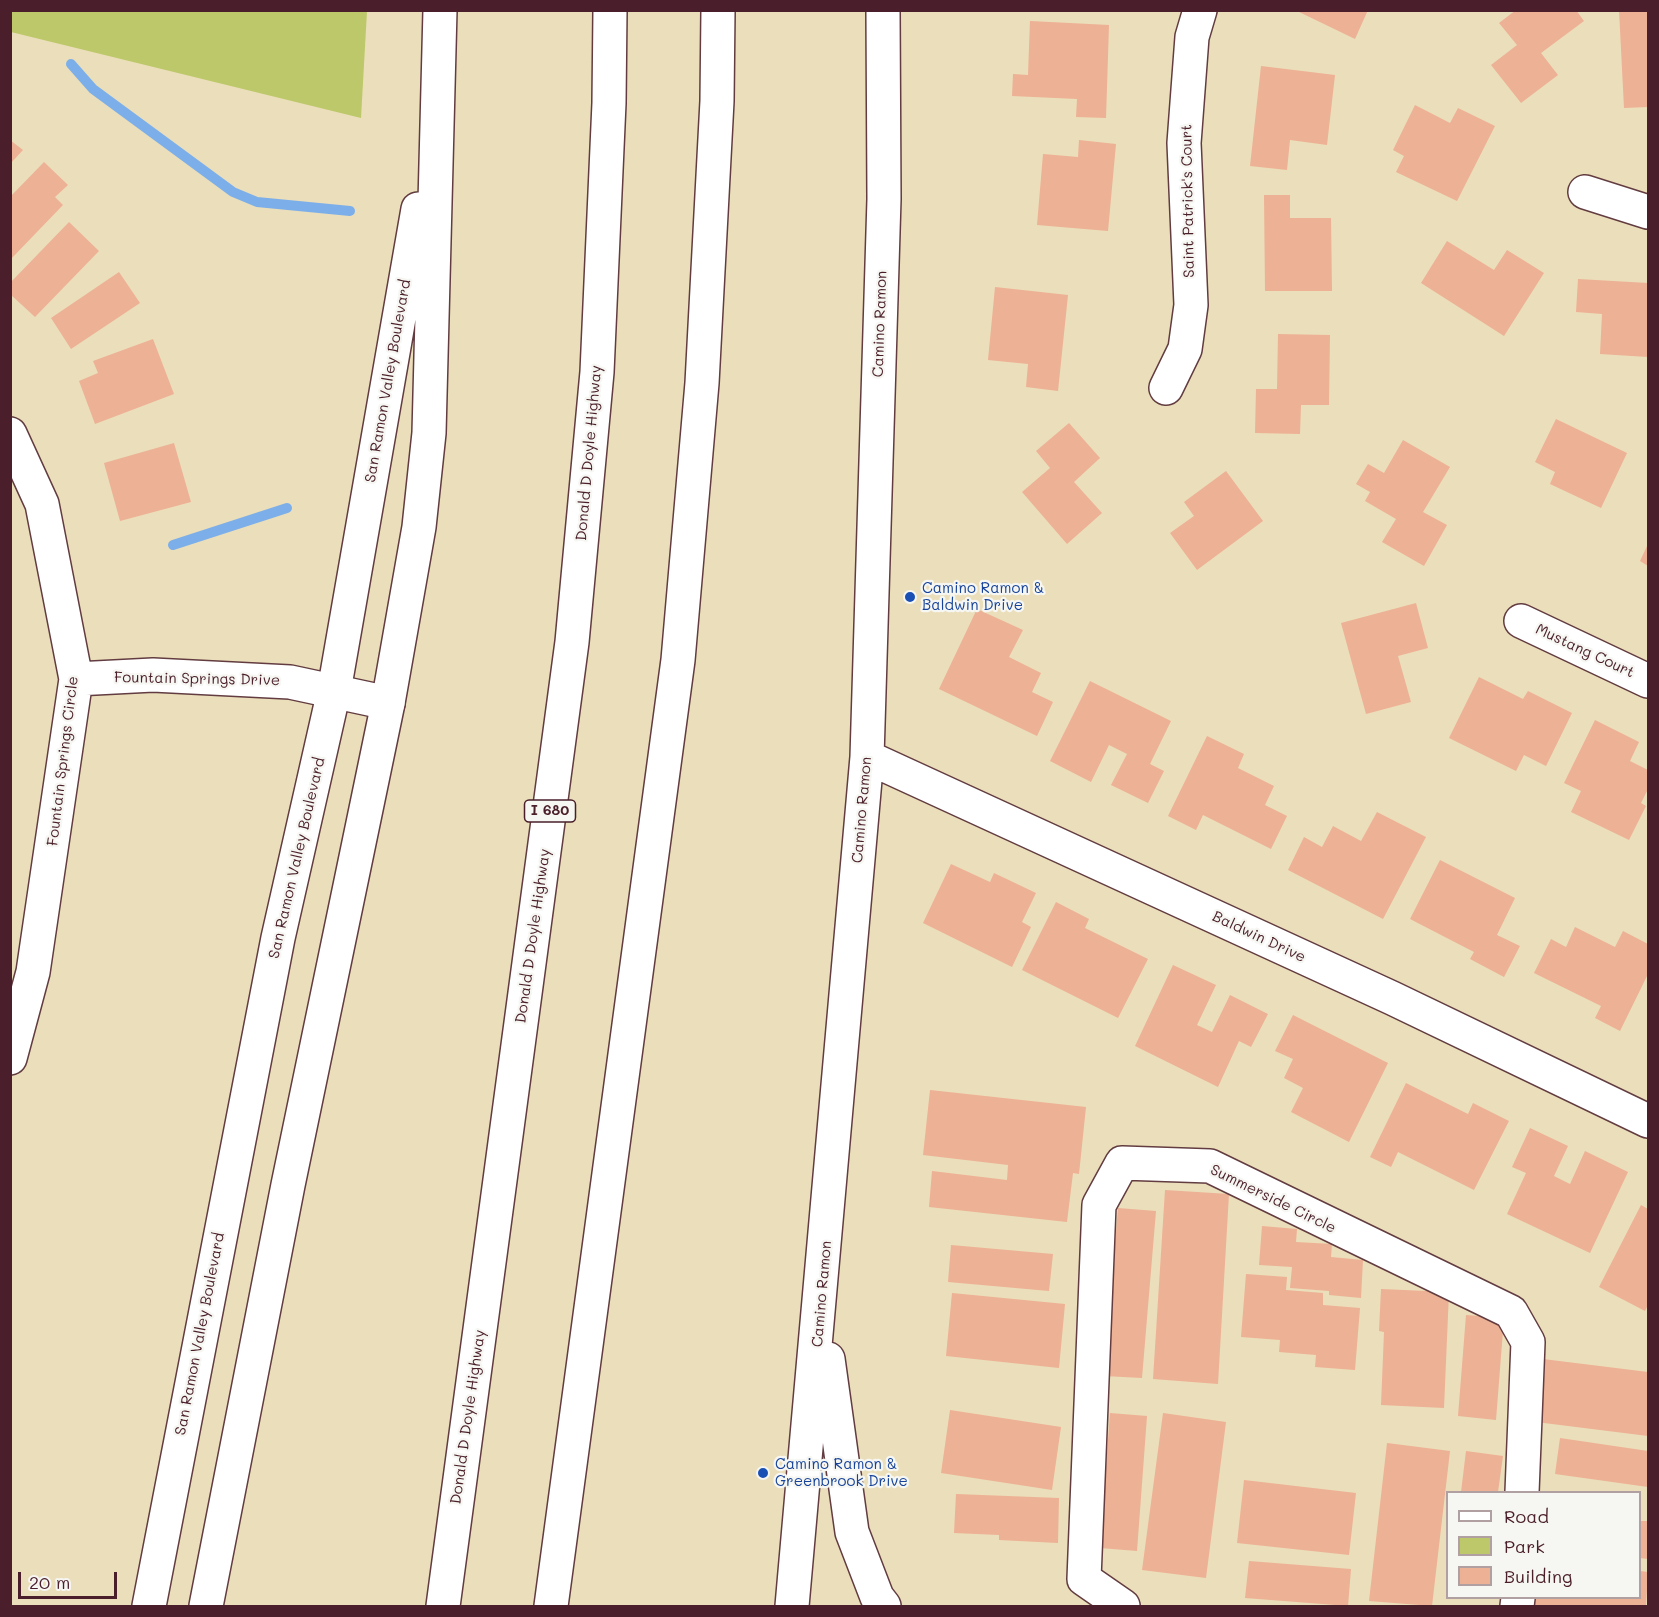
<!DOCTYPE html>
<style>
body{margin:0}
#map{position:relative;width:1659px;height:1617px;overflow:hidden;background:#ebdeba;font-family:Mali,sans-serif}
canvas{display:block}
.frame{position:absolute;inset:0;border:12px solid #4a1f2b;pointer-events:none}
.legend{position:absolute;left:1446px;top:1491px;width:195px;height:108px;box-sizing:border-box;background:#f6f6f2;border:2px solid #b1a0a2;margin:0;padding:8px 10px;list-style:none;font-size:18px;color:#4a1f2b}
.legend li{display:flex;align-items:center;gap:12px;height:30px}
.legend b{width:30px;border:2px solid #b1a0a2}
.scale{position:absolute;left:18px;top:1572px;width:99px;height:27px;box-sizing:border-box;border:3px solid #4a1f2b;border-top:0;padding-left:8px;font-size:18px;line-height:21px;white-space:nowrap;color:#4a1f2b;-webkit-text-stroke:4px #f6f6f2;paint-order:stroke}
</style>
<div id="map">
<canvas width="1659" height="1617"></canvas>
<div class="frame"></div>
<ul class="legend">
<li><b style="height:8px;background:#fff"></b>Road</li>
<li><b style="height:16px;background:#bcc869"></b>Park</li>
<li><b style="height:16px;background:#edb195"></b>Building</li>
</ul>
<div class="scale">20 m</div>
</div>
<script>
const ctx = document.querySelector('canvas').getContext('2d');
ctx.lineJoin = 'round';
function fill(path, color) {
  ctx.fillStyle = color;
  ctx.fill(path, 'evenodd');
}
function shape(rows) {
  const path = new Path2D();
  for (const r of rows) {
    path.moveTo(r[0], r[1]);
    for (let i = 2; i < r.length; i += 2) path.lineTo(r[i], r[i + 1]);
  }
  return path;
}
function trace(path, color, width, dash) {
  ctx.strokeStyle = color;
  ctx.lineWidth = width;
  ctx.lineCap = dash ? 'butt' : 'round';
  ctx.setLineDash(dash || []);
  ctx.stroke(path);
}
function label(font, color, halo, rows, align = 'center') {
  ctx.font = font + ' Mali,sans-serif';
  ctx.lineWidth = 4.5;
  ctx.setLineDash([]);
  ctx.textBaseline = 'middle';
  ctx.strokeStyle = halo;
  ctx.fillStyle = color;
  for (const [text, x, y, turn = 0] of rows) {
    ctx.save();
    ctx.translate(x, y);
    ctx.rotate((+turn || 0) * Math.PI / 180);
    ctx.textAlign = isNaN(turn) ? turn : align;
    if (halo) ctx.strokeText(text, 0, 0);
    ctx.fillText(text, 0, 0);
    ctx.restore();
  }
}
const green = shape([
 [11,10,367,11,361,118,11,32]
]);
const stream = shape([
 [71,64,93,89,233,192,257,202,350,211],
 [173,545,287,508]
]);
const building = shape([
 [1295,10,1368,10,1355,39],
 [1516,10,1576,10,1584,21,1541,53,1558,75,1521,103,1491,65,1517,45,1499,23],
 [1619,10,1648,10,1648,107,1624,108],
 [1030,21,1109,25,1106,118,1076,117,1077,99,1012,96,1013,74,1028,75],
 [1261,66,1335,75,1327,145,1290,140,1287,170,1250,166],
 [1415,105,1450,123,1458,108,1495,126,1457,201,1396,172,1404,156,1393,150],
 [10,140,23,150,10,164],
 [1079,140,1116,144,1108,231,1037,225,1043,154,1078,157],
 [44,162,68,185,55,197,63,205,10,260,10,197],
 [1264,195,1290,195,1290,218,1331,218,1332,291,1265,291],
 [69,222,99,251,35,317,10,294,10,283],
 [1447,241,1494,270,1507,250,1544,273,1504,336,1421,283],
 [119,272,140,303,71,349,51,318],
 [1578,279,1648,283,1648,357,1600,354,1602,314,1576,312],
 [995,287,1068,295,1058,391,1026,387,1028,364,988,360],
 [1278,334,1330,335,1329,405,1301,405,1300,434,1255,433,1256,389,1277,389],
 [153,339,174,394,95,424,79,381,98,373,93,361],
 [1556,419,1627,453,1601,508,1550,484,1555,472,1535,462],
 [1069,423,1100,458,1074,482,1102,513,1067,544,1022,492,1050,468,1036,451],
 [1403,440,1450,467,1423,512,1447,525,1424,566,1382,542,1396,519,1365,501,1370,492,1356,484,1368,464,1384,473],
 [174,443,191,502,120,521,104,463],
 [1226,471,1263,521,1197,570,1170,533,1194,516,1184,502],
 [1648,544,1648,566,1640,561],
 [1416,603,1428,648,1398,656,1411,702,1366,714,1341,623],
 [977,609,1023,630,1009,657,1041,673,1032,692,1053,702,1037,736,939,689],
 [1479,677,1523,699,1528,691,1572,713,1546,766,1524,755,1516,771,1449,738],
 [1090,681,1171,721,1150,764,1164,771,1148,803,1111,785,1127,754,1109,745,1091,782,1050,761],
 [1595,720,1639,742,1630,761,1648,770,1648,789,1641,803,1646,806,1629,840,1571,812,1581,791,1564,783],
 [1207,736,1244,754,1238,768,1274,786,1265,805,1287,816,1271,849,1203,815,1196,830,1168,816],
 [1377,812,1426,837,1383,919,1288,870,1304,837,1322,847,1333,826,1361,841],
 [1440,860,1515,898,1497,935,1520,946,1504,977,1470,959,1474,952,1410,919],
 [951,864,990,882,994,873,1036,893,1022,922,1031,927,1012,967,923,923],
 [1056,902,1089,919,1085,928,1148,959,1118,1018,1022,970],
 [1575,927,1615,947,1623,931,1648,944,1648,974,1620,1031,1595,1018,1601,1006,1534,973,1551,939,1566,947],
 [1173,965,1216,985,1197,1025,1212,1032,1230,995,1268,1014,1251,1047,1239,1041,1218,1087,1135,1046],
 [1293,1015,1388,1063,1349,1142,1291,1112,1303,1088,1284,1078,1293,1059,1275,1051],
 [1406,1083,1468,1114,1473,1103,1509,1121,1474,1190,1398,1152,1391,1167,1370,1157],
 [930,1090,1086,1107,1079,1174,1073,1173,1067,1222,929,1207,932,1171,1007,1180,1008,1165,923,1155],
 [1530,1128,1568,1146,1554,1176,1570,1184,1585,1151,1628,1172,1590,1253,1507,1214,1526,1173,1512,1167],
 [1165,1190,1229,1194,1218,1384,1153,1379],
 [1641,1205,1648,1209,1648,1305,1645,1311,1599,1287],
 [1118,1208,1156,1211,1142,1378,1104,1376],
 [1262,1226,1297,1229,1296,1242,1332,1244,1331,1257,1363,1260,1361,1298,1329,1295,1329,1291,1290,1288,1292,1267,1259,1265],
 [951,1245,1053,1254,1049,1291,948,1282],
 [1246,1274,1287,1277,1286,1290,1323,1293,1323,1305,1360,1308,1355,1370,1315,1367,1316,1355,1279,1352,1280,1340,1241,1337],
 [1381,1289,1449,1292,1444,1408,1381,1405,1384,1332,1379,1331],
 [952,1293,1065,1304,1059,1368,946,1356],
 [1466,1315,1504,1318,1496,1420,1458,1416],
 [1543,1359,1648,1372,1648,1436,1536,1422],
 [950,1410,1061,1427,1052,1490,941,1473],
 [1110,1413,1147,1416,1137,1551,1100,1548],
 [1163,1413,1226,1422,1206,1578,1142,1570],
 [1560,1438,1648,1451,1648,1487,1555,1474],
 [1387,1443,1450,1451,1432,1606,1369,1601],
 [1466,1451,1503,1456,1498,1492,1461,1492],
 [1244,1480,1356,1493,1349,1555,1237,1543],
 [956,1494,1059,1498,1058,1543,999,1540,999,1535,954,1533],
 [1640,1521,1648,1521,1648,1559,1640,1558],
 [1249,1561,1351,1569,1348,1606,1245,1598],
 [1640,1571,1648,1572,1646,1606,1532,1606,1533,1598,1640,1598]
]);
const minor = shape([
 [1585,192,1648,212],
 [1166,388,1185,349,1191,305,1184,143,1192,37,1200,10],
 [10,434,42,504,76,679,33,972,10,1058],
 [1521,621,1648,681],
 [76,679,153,675,290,682,388,703],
 [867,757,1392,998,1648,1121],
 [828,1359,852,1532,877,1597,884,1606],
 [792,1606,867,757,884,199,883,10],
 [1123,1606,1084,1579,1099,1205,1122,1163,1210,1166,1511,1312,1528,1342,1522,1492],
 [1517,1606,1518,1598]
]);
const major = shape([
 [149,1606,278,938,334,691,418,209],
 [206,1606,288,1185,388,703,419,527,429,433,440,10]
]);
const highway = shape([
 [443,1606,572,642,597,372,609,103,610,10],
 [551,1606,678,660,702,383,717,101,718,10]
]);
const markers = [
 [910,597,6,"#1a4fb4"],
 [763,1473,6,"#1a4fb4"]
];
const shields = [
 [550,811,51]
];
const shieldNames = [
 ["I 680",550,811]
];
const streetNames = [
 ["Saint Patrick's Court",1188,201,-91],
 ["Camino Ramon",880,324,-88],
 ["San Ramon Valley Boulevard",388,381,-80],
 ["Donald D Doyle Highway",589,453,-85],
 ["Mustang Court",1585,651,25],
 ["Fountain Springs Drive",197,679,1],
 ["Fountain Springs Circle",63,761,-83],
 ["Camino Ramon",862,810,-85],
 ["San Ramon Valley Boulevard",297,858,-77],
 ["Donald D Doyle Highway",533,936,-82],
 ["Baldwin Drive",1259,937,25],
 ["Summerside Circle",1273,1199,26],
 ["Camino Ramon",822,1294,-85],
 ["San Ramon Valley Boulevard",200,1334,-79],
 ["Donald D Doyle Highway",468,1417,-82]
];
const transitNames = [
 ["Camino Ramon &",922,588],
 ["Baldwin Drive",922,605],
 ["Camino Ramon &",775,1464],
 ["Greenbrook Drive",775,1481]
];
fill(green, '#bcc869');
trace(stream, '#7cafe9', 10);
fill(building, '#edb195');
trace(minor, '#623c40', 36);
trace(major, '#623c40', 36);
trace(highway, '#623c40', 36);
trace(minor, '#fff', 33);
trace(major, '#fff', 33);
trace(highway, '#fff', 33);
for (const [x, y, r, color] of markers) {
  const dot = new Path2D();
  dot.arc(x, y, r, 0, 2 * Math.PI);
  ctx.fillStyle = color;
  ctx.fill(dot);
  trace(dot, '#f6f6f2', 2);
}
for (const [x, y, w] of shields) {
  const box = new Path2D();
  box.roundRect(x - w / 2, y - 11, w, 22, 4.5);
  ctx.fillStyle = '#f6f6f2';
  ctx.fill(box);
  trace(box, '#4a1f2b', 1.5);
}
label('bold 14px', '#4a1f2b', null, shieldNames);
label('15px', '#4a1f2b', '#f6f6f2', streetNames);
label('15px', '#164399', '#f6f6f2', transitNames, 'left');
</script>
